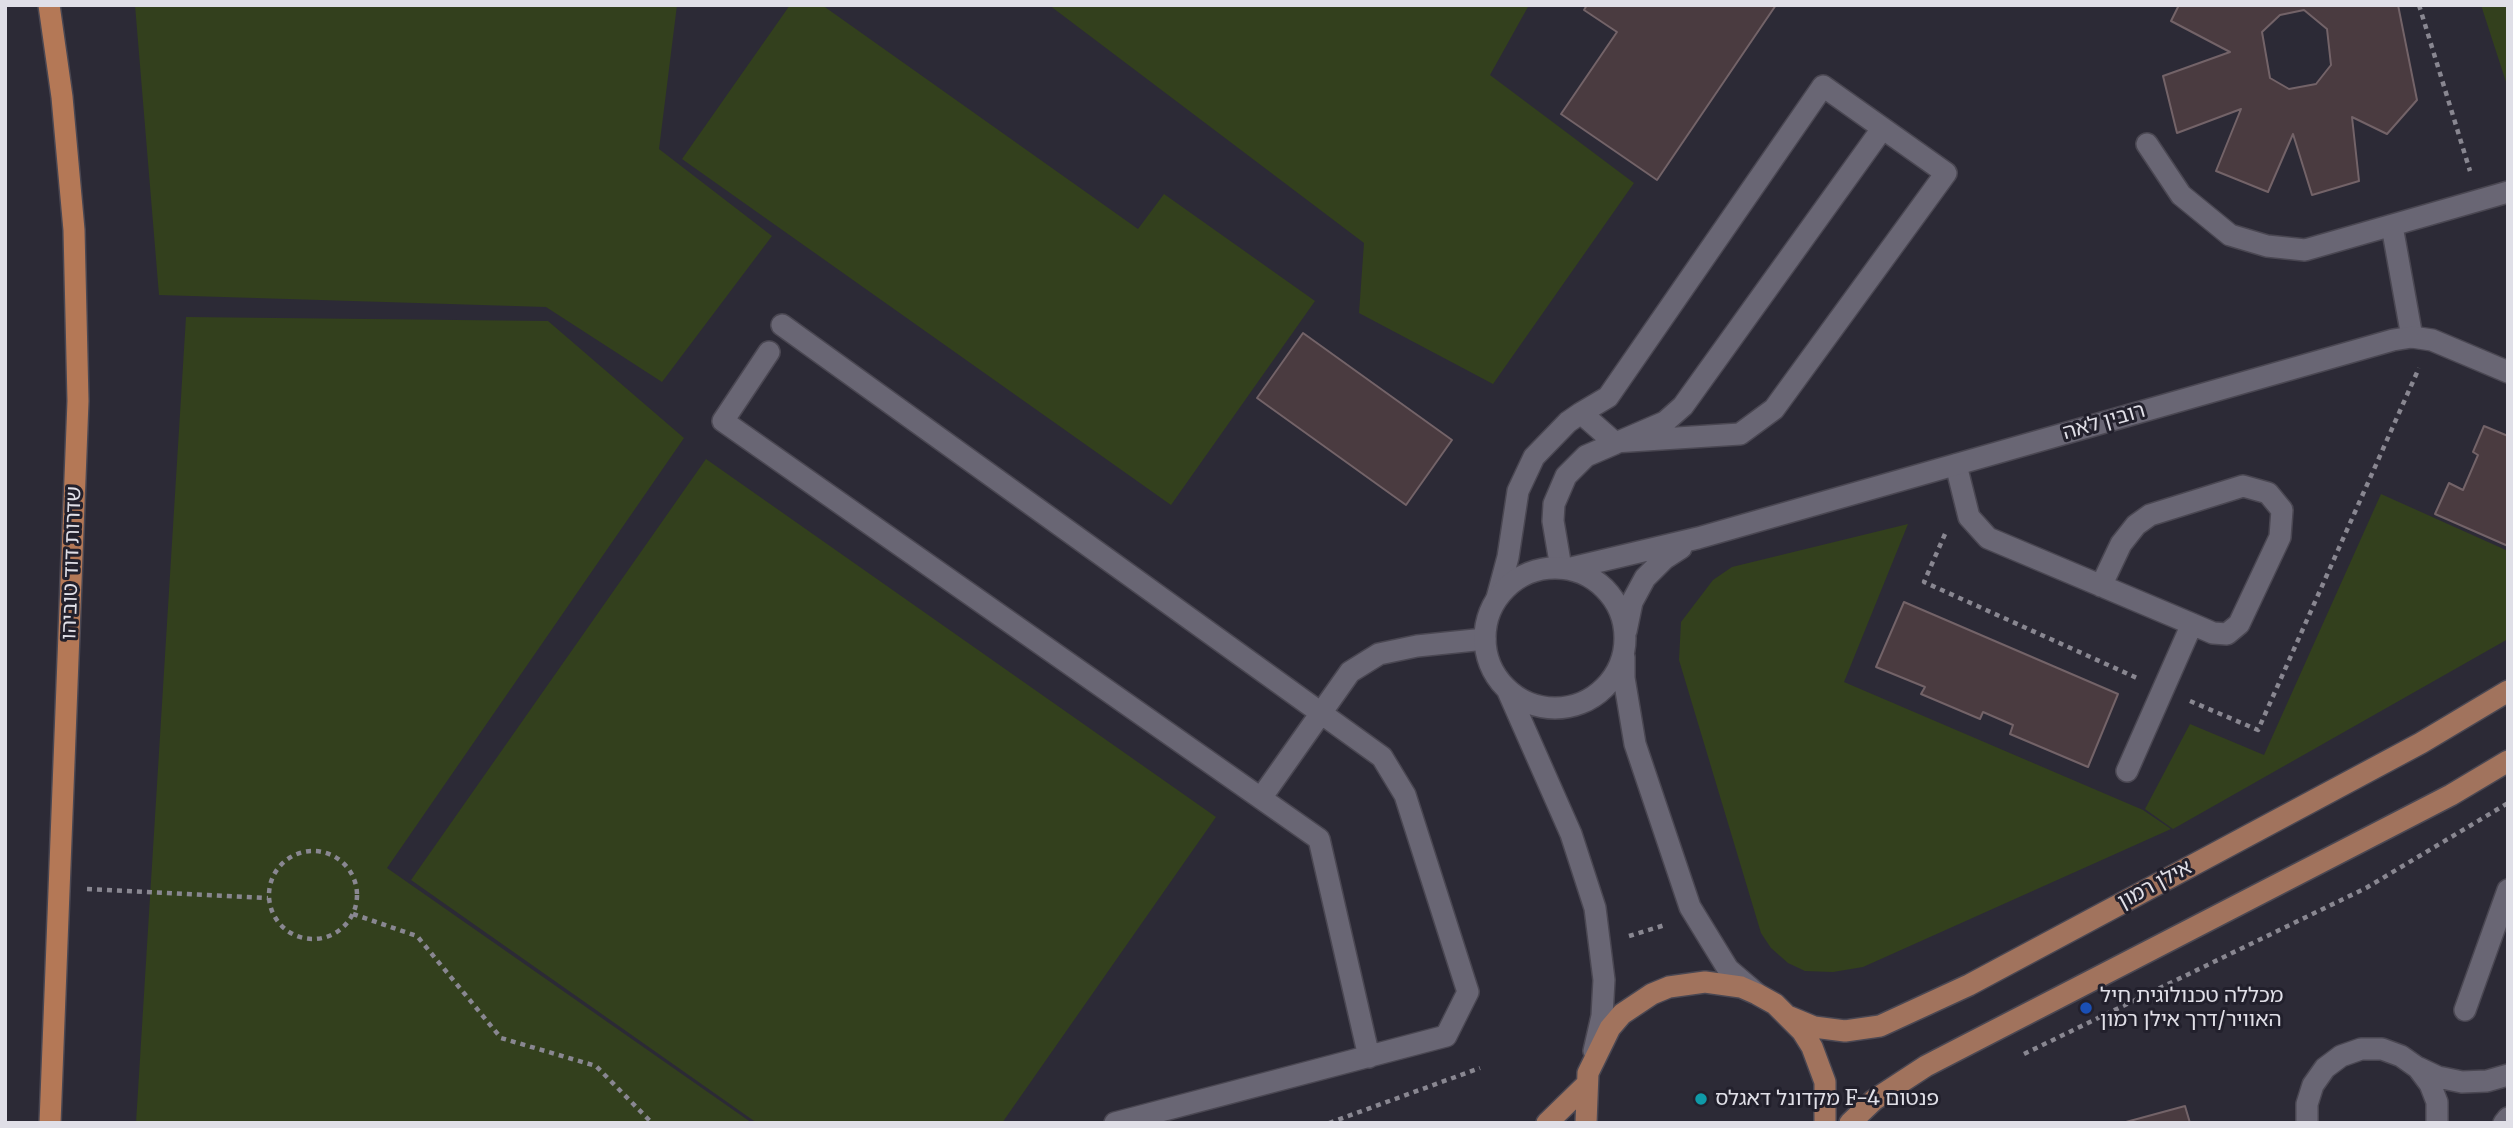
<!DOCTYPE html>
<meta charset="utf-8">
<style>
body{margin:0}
#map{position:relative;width:2513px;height:1128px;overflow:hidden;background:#2c2a36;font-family:Merriweather,serif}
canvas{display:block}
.frame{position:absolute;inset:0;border:7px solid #e0dfe7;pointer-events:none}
</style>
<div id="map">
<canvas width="2513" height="1128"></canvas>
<div class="frame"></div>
</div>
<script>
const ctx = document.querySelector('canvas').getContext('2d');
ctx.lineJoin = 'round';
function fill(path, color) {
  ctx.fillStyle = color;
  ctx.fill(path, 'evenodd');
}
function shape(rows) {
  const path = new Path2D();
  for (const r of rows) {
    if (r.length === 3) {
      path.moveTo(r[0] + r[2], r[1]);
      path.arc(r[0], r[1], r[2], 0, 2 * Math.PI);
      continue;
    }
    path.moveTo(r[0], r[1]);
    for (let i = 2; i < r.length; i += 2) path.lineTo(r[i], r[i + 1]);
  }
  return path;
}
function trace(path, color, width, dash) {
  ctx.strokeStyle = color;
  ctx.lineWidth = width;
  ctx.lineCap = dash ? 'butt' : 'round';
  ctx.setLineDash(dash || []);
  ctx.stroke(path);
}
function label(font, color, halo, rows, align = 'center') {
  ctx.font = font + ' Merriweather,"Noto Sans Hebrew",serif';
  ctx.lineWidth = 6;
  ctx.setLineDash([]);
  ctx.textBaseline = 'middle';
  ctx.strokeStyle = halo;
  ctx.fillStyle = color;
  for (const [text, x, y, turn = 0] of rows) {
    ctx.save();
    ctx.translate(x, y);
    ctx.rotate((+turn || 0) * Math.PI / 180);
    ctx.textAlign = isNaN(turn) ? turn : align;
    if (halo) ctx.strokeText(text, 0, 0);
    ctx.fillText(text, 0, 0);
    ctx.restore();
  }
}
const green = shape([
 [135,5,677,5,659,149,772,236,662,382,546,307,159,295],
 [790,5,822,5,1138,229,1164,194,1315,301,1171,505,682,159],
 [1049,5,1529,5,1490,75,1634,183,1493,384,1359,313,1364,243],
 [2481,5,2508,5,2508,88],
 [186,317,548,321,684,438,387,868,752,1123,136,1123],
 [706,459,1216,817,1002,1123,757,1123,411,880],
 [2381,494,2508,551,2508,639,2173,829,2145,809,2190,724,2264,755],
 [1908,524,1844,682,2143,810,2171,829,1863,967,1833,972,1805,971,1788,963,1771,948,1761,933,1679,660,1681,622,1713,580,1732,567]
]);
const building = shape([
 [1587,5,1776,5,1657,180,1561,114,1617,32,1584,10,1587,5],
 [2179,5,2398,5,2417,100,2387,134,2352,117,2359,181,2312,195,2293,134,2268,192,2216,171,2241,109,2177,133,2163,76,2230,52,2171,21,2179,5],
 [2304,10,2327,29,2331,65,2316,84,2289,89,2270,78,2262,32,2280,15,2304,10],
 [1303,333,1452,440,1406,505,1257,398,1303,333],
 [2484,426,2508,436,2508,546,2435,514,2449,483,2463,490,2478,455,2473,452,2484,426],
 [1904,602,2118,694,2088,767,2010,734,2013,725,1983,712,1980,719,1921,694,1925,687,1876,667,1904,602],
 [2185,1106,2190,1123,2127,1123,2126,1122,2185,1106]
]);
const path = shape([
 [2419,5,2470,171],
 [1945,534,1924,582,2137,678],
 [2190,701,2258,730,2419,368],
 [313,895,44],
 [87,889,268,898],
 [353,914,417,936,501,1038,596,1066,652,1123],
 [1629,936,1665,925],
 [2024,1054,2366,888,2508,803],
 [1329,1123,1480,1068]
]);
const service = shape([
 [2147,144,2181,195,2230,235,2267,246,2305,250,2508,192],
 [2392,226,2412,337],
 [782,325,1382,757,1405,795,1468,992,1446,1036,1115,1123],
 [769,352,723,421,1319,839,1369,1057],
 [1956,465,1969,517,1988,538,2192,624,2213,633,2227,634,2239,624,2280,537,2282,510,2268,493,2243,486,2150,515,2136,525,2121,544,2101,586],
 [1561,568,1553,521,1554,504,1566,476,1586,456,1665,422,1683,406,1882,129],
 [1497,598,1508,557,1518,491,1534,457,1568,422,1581,413,1608,397,1823,86,1946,173,1774,409,1740,434,1614,442,1581,413],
 [2127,771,2192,624],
 [1261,798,1350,672,1379,654,1417,646,1485,639],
 [2465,1010,2508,890],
 [2419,1068,2438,1077,2462,1082,2487,1081,2508,1075],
 [2307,1123,2307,1104,2313,1085,2325,1068,2341,1056,2361,1049,2382,1049,2401,1056,2418,1068,2430,1084,2437,1102,2437,1123],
 [2504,1123,2508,1118]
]);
const minor = shape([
 [1555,638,70],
 [1567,569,1698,538,2393,340,2412,337,2432,340,2508,372],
 [1626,631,1632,602,1645,578,1664,559,1681,548],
 [1624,657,1624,678,1635,744,1690,907,1728,969,1756,993],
 [1507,689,1571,834,1595,908,1604,980,1602,1016,1594,1051]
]);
const primary = shape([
 [1790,1017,1814,1027,1845,1031,1880,1026,1969,985,2421,743,2508,691],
 [1547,1123,1585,1086],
 [1586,1123,1588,1073,1610,1028,1622,1014,1652,994,1669,987,1705,982,1741,987,1757,994,1775,1004,1802,1031,1812,1047,1825,1082,1825,1123],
 [1850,1123,1874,1100,1926,1066,2451,795,2508,761]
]);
const trunk = shape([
 [49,5,62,97,74,230,78,401,50,1123]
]);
const markers = [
 [2086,1008,7,"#1a4fb4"],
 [1701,1099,7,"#0f9aa8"]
];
const streetNames = [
 ["רובין לאה",2104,422,-16],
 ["שדרות דוד טוביהו",72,563,-88],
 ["אילן רמון",2155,885,-28]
];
const poiNames = [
 ["מכללה טכנולוגית חיל",2100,996],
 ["האוויר/דרך אילן רמון",2100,1020],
 ["מקדונל דאגלס F-4 פנטום",1715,1099]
];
fill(green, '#33401d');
fill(building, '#4a3b40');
trace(building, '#736368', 2);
trace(service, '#4a4752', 24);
trace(minor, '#4a4752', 24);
trace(primary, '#4a4752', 24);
trace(trunk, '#4a4752', 24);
trace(path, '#898791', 4.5, [5, 5]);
trace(service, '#696674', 21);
trace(minor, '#696674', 21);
trace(primary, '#a1735d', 21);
trace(trunk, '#b47856', 21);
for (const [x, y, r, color] of markers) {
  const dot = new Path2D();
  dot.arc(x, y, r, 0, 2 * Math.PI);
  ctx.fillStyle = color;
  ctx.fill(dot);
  trace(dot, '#22202c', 2.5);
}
label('21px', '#e0dfe7', '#22202c', streetNames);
label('21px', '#e0dfe7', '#22202c', poiNames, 'left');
</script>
